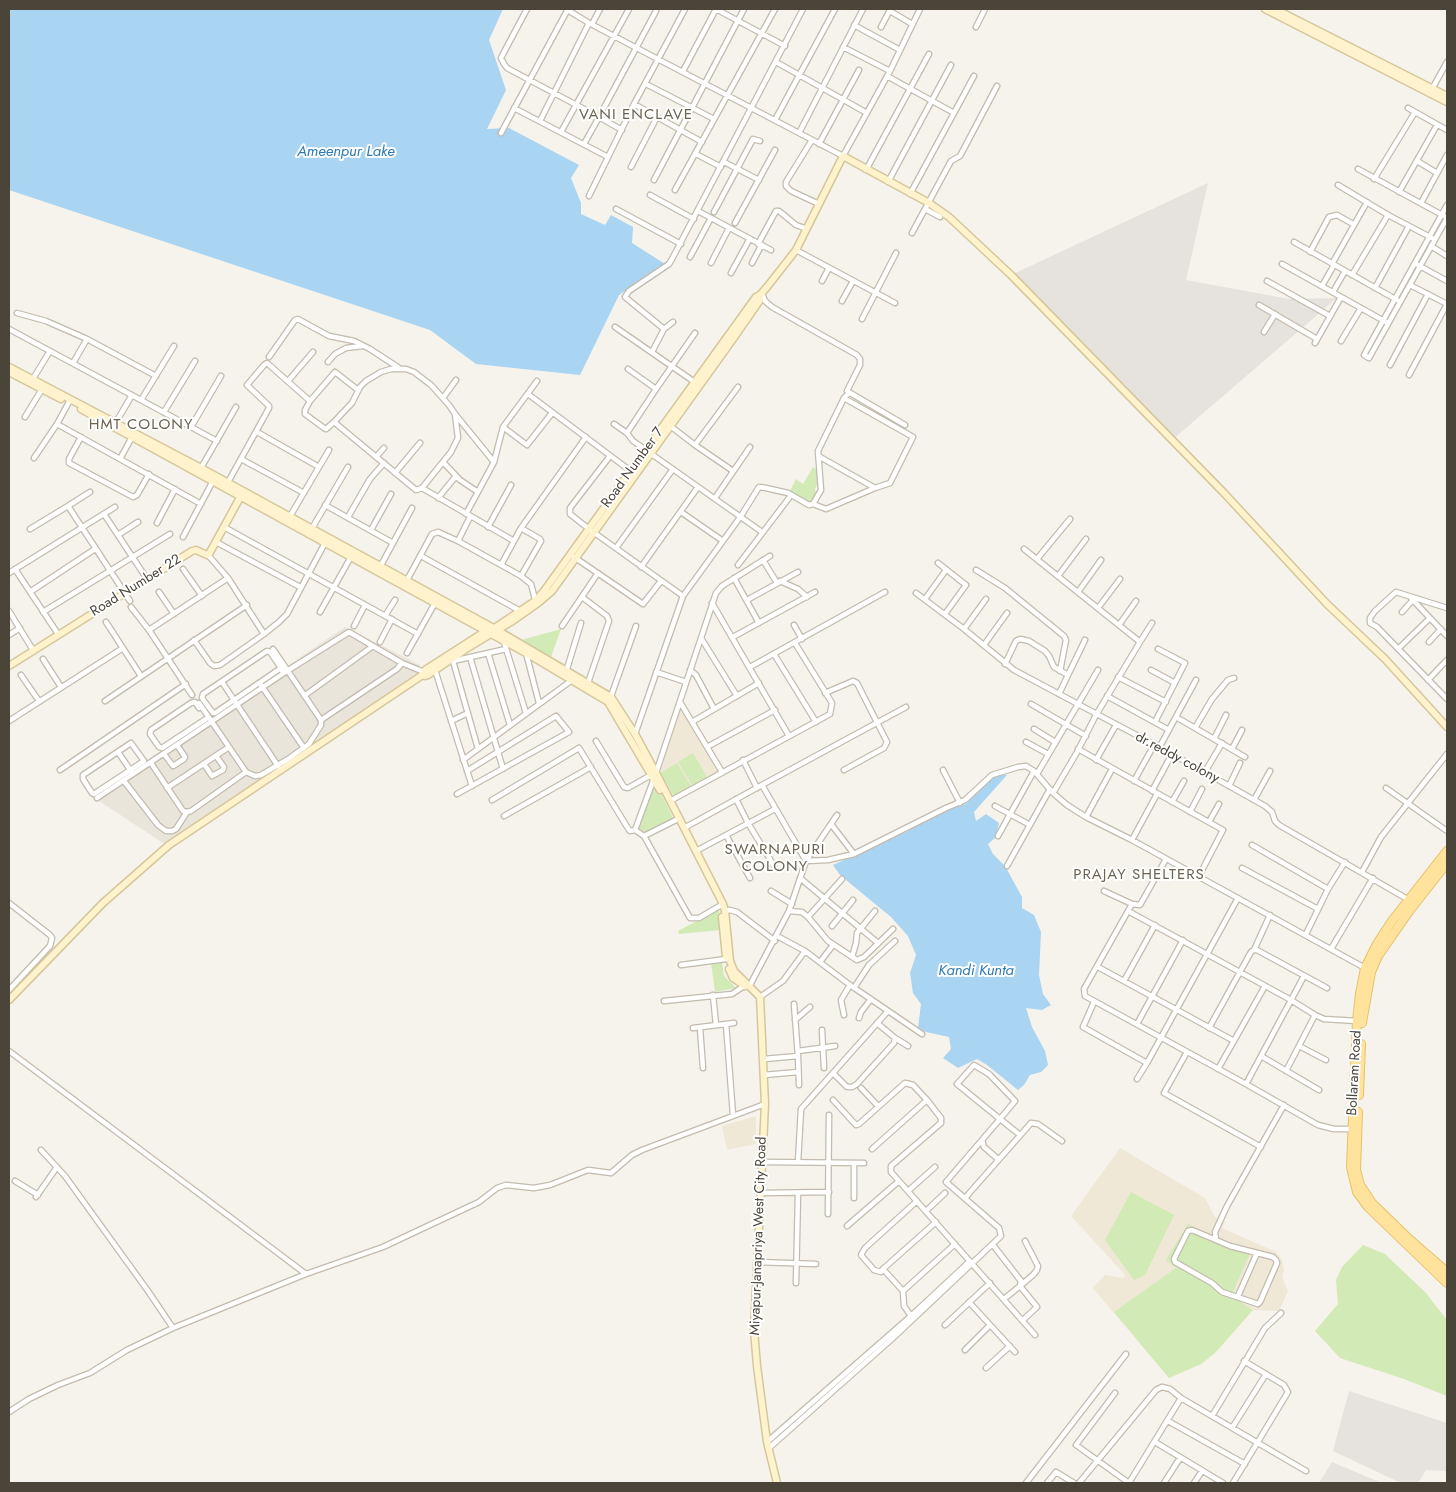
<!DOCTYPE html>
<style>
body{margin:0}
#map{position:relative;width:1456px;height:1492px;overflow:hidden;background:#f6f3ec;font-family:Jost,sans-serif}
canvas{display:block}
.frame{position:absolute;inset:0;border:10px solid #4b4439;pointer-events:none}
</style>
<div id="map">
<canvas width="1456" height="1492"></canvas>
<div class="frame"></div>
</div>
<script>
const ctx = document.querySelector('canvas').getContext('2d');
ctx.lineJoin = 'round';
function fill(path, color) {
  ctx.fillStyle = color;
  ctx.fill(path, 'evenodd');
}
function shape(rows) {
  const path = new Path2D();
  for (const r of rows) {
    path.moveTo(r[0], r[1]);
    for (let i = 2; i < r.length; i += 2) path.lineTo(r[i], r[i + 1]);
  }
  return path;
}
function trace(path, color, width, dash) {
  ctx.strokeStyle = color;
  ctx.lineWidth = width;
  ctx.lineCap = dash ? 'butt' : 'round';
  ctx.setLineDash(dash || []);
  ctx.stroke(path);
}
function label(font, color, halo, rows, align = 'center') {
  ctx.font = font + ' Jost,sans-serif';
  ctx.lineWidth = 4;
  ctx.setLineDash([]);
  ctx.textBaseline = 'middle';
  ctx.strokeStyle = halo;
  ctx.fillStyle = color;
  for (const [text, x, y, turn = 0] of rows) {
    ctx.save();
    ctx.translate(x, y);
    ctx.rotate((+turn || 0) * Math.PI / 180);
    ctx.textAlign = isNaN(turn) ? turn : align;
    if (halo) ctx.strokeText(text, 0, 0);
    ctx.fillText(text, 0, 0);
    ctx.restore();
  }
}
const residential = shape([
 [345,627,420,665,418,673,166,845,93,797]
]);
const industrial = shape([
 [1208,183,1186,280,1289,299,1337,298,1172,440,1011,275],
 [1349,1391,1447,1423,1447,1471,1426,1470,1418,1483,1401,1483,1333,1451],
 [1332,1462,1382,1483,1319,1483]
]);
const education = shape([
 [681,707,721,772,671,799,659,775],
 [756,1116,756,1144,727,1150,722,1126],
 [1120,1148,1205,1198,1215,1217,1225,1221,1222,1228,1276,1252,1282,1260,1284,1271,1282,1277,1288,1291,1279,1311,1253,1310,1215,1353,1201,1364,1169,1378,1093,1288,1105,1275,1123,1278,1125,1275,1071,1216]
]);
const green = shape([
 [813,467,817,470,819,482,815,489,816,494,812,502,809,503,790,491,796,479,803,484],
 [561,629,551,657,521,640],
 [693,753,707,777,692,785,678,762],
 [677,763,691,786,674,796,661,773],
 [655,781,673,818,647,833,638,828],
 [719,909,721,930,679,934,678,931],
 [722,962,724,976,736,988,715,992,711,963],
 [1131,1192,1174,1215,1145,1275,1134,1280,1105,1240],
 [1188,1224,1250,1253,1231,1296,1253,1310,1215,1353,1201,1364,1169,1378,1114,1312,1176,1268,1166,1260],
 [1363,1245,1385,1254,1426,1293,1447,1320,1447,1396,1404,1379,1340,1358,1315,1331,1338,1304,1336,1280,1342,1267]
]);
const water = shape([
 [9,9,503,9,489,40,506,90,487,129,509,128,579,165,571,178,581,203,581,214,605,225,611,215,633,227,632,243,665,264,619,295,580,375,476,364,430,330,9,190],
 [993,775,1007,775,974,812,976,821,986,814,999,823,996,837,988,844,993,854,1005,866,1022,897,1022,908,1034,915,1041,932,1039,975,1043,994,1051,1005,1042,1010,1026,1008,1032,1027,1045,1051,1048,1065,1041,1072,1030,1075,1024,1085,1018,1090,987,1065,977,1059,958,1068,943,1058,951,1049,949,1037,926,1032,918,1028,921,1004,913,993,910,973,916,955,908,936,891,917,840,875,833,865,908,831,945,809,966,804]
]);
const street = shape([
 [527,9,503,54,501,58,504,64,507,68,599,117,656,11],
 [566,9,589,23,843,156,890,71,920,9],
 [716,9,785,46],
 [890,11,912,24],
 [592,24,600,9],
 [854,25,900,50],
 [881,27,890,10],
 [976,27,985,9],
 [843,47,890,71],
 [776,62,867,113],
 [683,71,716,9],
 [887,76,954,113,910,194],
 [646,84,714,119],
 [1432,89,1447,62],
 [634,104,702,142],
 [514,108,608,157],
 [1408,108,1447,130],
 [954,113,974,76],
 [775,120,835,9],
 [540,121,589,23],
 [561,132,629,9],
 [501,133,568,9],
 [799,133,863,9],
 [812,140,786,182,786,186,791,191,819,204],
 [584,144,599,117,622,130],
 [819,144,859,70],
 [696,154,721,167],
 [1417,161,1437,173],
 [724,162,759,180],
 [631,167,657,117],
 [1358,169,1444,216],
 [866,170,929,54],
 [1374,179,1415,112],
 [654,180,744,9],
 [888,182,951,65],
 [1338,185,1388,215,1432,238],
 [675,190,775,9],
 [1399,192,1437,125],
 [650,195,694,219],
 [589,196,634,104,685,9],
 [1421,203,1447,155],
 [1447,205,1364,355,1369,358,1447,218],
 [616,209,681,244],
 [925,209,940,217],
 [698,211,771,250],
 [714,212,753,139,760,141],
 [735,223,775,150],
 [912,233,951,161,960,156,997,86],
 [1294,242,1397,300],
 [758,244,776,211,779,211,796,225,807,229],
 [1431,246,1447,256],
 [796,250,895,303],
 [1310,252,1329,217,1337,215,1353,224],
 [690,257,711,218],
 [711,263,729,228],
 [752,263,761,246],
 [1282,264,1386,322],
 [1332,264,1367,202],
 [1418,265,1447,281],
 [731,273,749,240],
 [1352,275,1388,215],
 [822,281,829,268],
 [1267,281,1330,316],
 [1322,286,1334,265],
 [1375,288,1409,226],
 [1333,292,1345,271],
 [762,294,765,301,772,307,857,355,860,359,860,365,847,391,905,425],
 [842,301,853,281],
 [1259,305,1317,339],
 [17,313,46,321,87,339],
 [862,319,896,253],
 [615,327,696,383],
 [9,329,217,441],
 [664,329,673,322],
 [1264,332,1275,314],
 [695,333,656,389,627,433,633,441,762,532],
 [1341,341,1361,308],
 [1315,343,1341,297],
 [652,352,664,329,625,297,629,291,669,264,672,259,803,9],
 [269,357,295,320,298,319,329,336,354,341,370,349,399,368],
 [328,362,335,354,346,348,362,346],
 [73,363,87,339,156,376],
 [1390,365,1428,294],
 [628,369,656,389],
 [1409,375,1447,304,1410,285],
 [288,381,313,352],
 [31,382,50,351],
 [528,394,632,472],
 [443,398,456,380],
 [141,400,174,346],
 [310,401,335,372,358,390],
 [164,412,195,361],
 [25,417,42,389],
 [334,422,352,403,360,387,366,381,381,372,391,369,406,369,414,372,431,385,449,405,455,414,494,462],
 [57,424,201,504],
 [115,424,132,395],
 [614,424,627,433],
 [669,425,695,445,733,471],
 [191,427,221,376],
 [503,427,527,445,552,413],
 [257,432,319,467],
 [81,437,69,459,69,463,133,497,137,495,149,474],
 [695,445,738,387],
 [610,456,570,508,570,514,589,529,683,596],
 [376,457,384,448],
 [820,457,875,488,890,483,913,437,844,398],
 [34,458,57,424,69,402],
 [120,459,132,437],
 [241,459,304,493],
 [443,462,460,480,478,492],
 [201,468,236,407],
 [395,473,420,443],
 [227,484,269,408,269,406,247,385,264,365,267,363,310,401,305,410,305,414,324,428,326,429,334,422,416,490,422,488,514,541],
 [422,488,451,452,458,438,455,414],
 [438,498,456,476],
 [715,498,750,447],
 [813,504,826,509,875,488],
 [325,505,393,543],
 [68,506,90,492],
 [681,512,723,541],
 [104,514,147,579],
 [466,514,494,462,503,427,537,381],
 [348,517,370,479,384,463],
 [289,518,329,450],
 [157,523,175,489],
 [224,527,418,634],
 [488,527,511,485],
 [30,529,68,506,130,601],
 [311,530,348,467],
 [371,530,391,494],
 [118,535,138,522],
 [183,537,213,481],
 [458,541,470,517],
 [216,542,300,587],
 [616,548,673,469],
 [1024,549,1140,642,1096,715,1076,754,1053,793],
 [208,555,228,578,264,634],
 [421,556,522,612],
 [574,557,643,604,661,581],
 [1037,559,1070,519],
 [763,560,777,583],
 [938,563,966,585,945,614],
 [501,565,521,528,586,437],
 [738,565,789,498],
 [380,567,412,508],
 [641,567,698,487],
 [15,569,58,634],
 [183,569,202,596],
 [976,570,1005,588,1064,636,1066,640,1060,671],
 [9,573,115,507],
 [521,576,541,541,540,539,521,528],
 [1058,576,1086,539],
 [734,578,759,623],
 [780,581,798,589,807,597],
 [406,582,432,534,438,532,458,541,521,576,531,584,536,603],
 [30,592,95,549],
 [159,592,174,614],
 [1078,592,1101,560],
 [916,593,964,629,1014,670,1172,754,1265,806,1272,812,1275,821,1279,825,1409,900],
 [582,597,607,616,609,621,588,683],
 [1411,598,1447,636],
 [925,599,946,570],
 [747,600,798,572],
 [712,603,789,736],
 [131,607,149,630,192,695],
 [1098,608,1120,579],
 [1447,608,1396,592,1375,611,1370,618,1370,623,1377,627,1447,699],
 [9,611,33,650],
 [43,612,170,534],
 [320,612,352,555],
 [1402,612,1413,600],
 [385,616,395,600],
 [106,622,141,676],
 [794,625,802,639],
 [1119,625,1136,601],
 [354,626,365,605],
 [562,626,598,573],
 [964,629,986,599],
 [149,630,228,578],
 [9,635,20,628],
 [733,637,815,592],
 [701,638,737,696],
 [194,640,210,663,214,666,220,665,264,634,279,622,287,614,326,541],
 [380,642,392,619],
 [504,642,526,713],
 [1140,642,1152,623],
 [1429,642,1441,629],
 [984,645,1007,613],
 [1398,649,1430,618],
 [407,653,435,603],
 [488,653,510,725],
 [526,653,539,703],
 [774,654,816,722],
 [470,657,503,769],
 [43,659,61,687],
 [453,661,478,749],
 [453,661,506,649],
 [1005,664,1016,641,1020,639,1029,641,1045,651,1049,656,1054,667,1068,675,1059,694],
 [750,667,885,592],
 [281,668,215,713,213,713,202,698,203,694,267,651,270,652,281,668,283,673],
 [435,670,472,786],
 [690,670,696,675,714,709],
 [1151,670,1175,683],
 [566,672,581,623],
 [656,672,686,682],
 [21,675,39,701],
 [1068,675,1085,640],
 [1118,677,1166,702],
 [1428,680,1447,660],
 [222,682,278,766],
 [261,685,304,748],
 [825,693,853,681,857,683,887,742,884,748,844,770],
 [304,696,373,646],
 [1107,696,1169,730],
 [610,699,636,626],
 [105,701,247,605],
 [680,702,722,772],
 [199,703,246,772,255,776,261,775,288,759,309,744,321,725,321,720,273,649],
 [1031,704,1086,736],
 [199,708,195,702,191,703,151,730,150,734,159,747,162,748,206,719],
 [1176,717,1245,757],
 [321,720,397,669,402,663],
 [9,721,123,648],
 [451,721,468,713],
 [692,722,759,683],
 [1155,722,1185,663,1158,649],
 [1195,728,1212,699,1228,680,1234,678],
 [1034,729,1055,742],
 [635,734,683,596,741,516,759,487,766,488,788,493,809,505,813,504,821,490,818,451,844,398,849,393],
 [1214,739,1226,715],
 [596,741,624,787,628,788,651,775],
 [1026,742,1048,754],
 [131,743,144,761,94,794,92,793,83,779,83,775,131,743],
 [707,747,775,710],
 [1159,748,1196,680],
 [1078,749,1223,830,1199,876],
 [1232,749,1242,730],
 [118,752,131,771],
 [164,754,173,766,184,759,185,757,177,745],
 [463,760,572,680],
 [743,760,757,788],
 [1096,760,1116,725],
 [151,763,183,811,187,812,191,811,246,772],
 [204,764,212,776,223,770,224,767,216,756],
 [60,770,186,684],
 [943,770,960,803],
 [1205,772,1222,743],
 [1037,774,1098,670],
 [124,781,158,825,166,831,172,831,176,829,187,812],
 [1134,781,1154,745],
 [762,785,906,707],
 [1229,786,1240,763],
 [167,788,229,747],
 [1386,788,1447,831],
 [1152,791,1172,754],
 [457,794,569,732,556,716,467,771],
 [97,798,287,671,349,632,402,663,424,672],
 [736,799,748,823,774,866],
 [492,800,579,748,629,830,630,831,635,830,656,773,716,593,722,586,770,556],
 [1254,800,1270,771],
 [670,801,830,714,832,703,795,643],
 [1172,802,1184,781],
 [995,806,1030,825],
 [1190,812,1202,789],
 [504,816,591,767],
 [1086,817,1112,769],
 [1209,822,1219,804],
 [831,824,854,854],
 [684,828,762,785,806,861,789,911,750,985],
 [635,830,644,836,690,918,699,918,723,904],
 [726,835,750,878],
 [644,836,676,820],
 [998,836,1034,771],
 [1132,840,1157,794],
 [1252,845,1328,889],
 [696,851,775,809],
 [806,861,828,860,854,854,946,808,965,800,992,775,1018,767,1026,766,1034,771,1053,793,1067,805,1086,817,1132,840,1365,968],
 [806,861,837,815],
 [1007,866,1050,789],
 [1242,868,1318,909],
 [1362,872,1381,837,1447,754],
 [800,878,878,943],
 [771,891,792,904],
 [1104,891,1132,904,1140,905,1166,859],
 [9,903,50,935,52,938,50,946,9,990],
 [1132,904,1128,911,1291,1000,1315,1015,1324,1019,1357,1021],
 [725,911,730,910,737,912,775,941],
 [789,911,802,912,808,917,828,941,857,960,864,957,893,929],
 [1128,911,1084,989,1085,996,1246,1084,1318,1125,1334,1129,1352,1129],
 [808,917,842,879],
 [832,926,853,900],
 [1306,934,1328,889,1345,862],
 [777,936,805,951,850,985,922,1034],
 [1331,949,1373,878],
 [1254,950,1270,915],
 [852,957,856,943,857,933,875,911],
 [820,962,833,945],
 [681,965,726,959],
 [1098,967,1234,1041],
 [1124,981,1155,925],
 [854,988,869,965,895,941],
 [713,995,716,1025],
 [760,997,783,981,805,951],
 [664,1001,732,994,744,986],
 [1094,1002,1083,1027,1147,1063,1238,898],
 [844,1015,841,1000,850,985],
 [859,1018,861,1012,871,999],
 [795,1020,810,1007],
 [726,1024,733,1115],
 [1137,1024,1183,940],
 [693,1028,734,1023],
 [700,1028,703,1068],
 [1209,1028,1251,952,1254,950,1257,950,1327,988],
 [822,1030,824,1068],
 [895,1038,908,1046],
 [1299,1046,1326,1060],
 [9,1051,306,1274],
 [798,1051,835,1046],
 [1187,1052,1164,1093,1261,1147],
 [798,1056,799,1085],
 [1261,1056,1319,1090],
 [764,1059,798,1056,794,1004],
 [1218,1069,1265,986],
 [1286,1071,1315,1015],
 [833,1073,847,1087,852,1087,857,1084,894,1043,895,1038,877,1023],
 [764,1075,798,1072],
 [1137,1079,1147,1063],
 [1246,1084,1304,976],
 [861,1088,878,1106],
 [833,1100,856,1125,859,1124,905,1083,913,1085,927,1100,941,1118,941,1123,891,1166,891,1172,1035,1335],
 [872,1149,927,1100],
 [41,1150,65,1176,148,1291,173,1328],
 [998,1159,984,1147,982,1140,1000,1119,1015,1101,989,1074,974,1065,957,1084,1000,1119,1020,1135],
 [763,1162,864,1163],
 [798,1162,801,1109,888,1011],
 [854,1163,854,1198],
 [15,1181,38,1195],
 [908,1191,935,1167],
 [762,1193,829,1192],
 [36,1197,57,1167],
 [965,1198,1031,1123,1038,1124,1062,1141],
 [926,1211,945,1193],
 [828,1214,829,1115],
 [847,1226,899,1181],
 [1216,1240,1230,1246,1273,1257,1276,1260,1277,1263,1260,1302,1258,1304,1222,1292,1212,1283,1175,1262,1174,1259,1188,1231,1192,1230,1216,1240,1215,1232,1227,1206,1284,1105],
 [993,1245,1021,1281,1020,1286,1004,1299],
 [757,1262,816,1264],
 [883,1269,881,1272,874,1270,861,1255,865,1248,917,1201],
 [796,1283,798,1193],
 [903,1291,955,1244],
 [1238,1296,1257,1253],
 [969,1302,1015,1352],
 [911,1316,904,1306,903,1291,883,1269,936,1222],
 [1023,1320,1037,1307,1020,1286,1033,1275,1037,1270,1038,1266,1025,1241],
 [945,1325,990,1283],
 [965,1350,990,1325],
 [986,1368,1010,1346],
 [1115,1393,1076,1445,1129,1483,1181,1398],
 [9,1412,29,1399,58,1385,90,1373,127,1350,173,1328,306,1274,383,1247,479,1202,497,1188,506,1185,534,1188,550,1185,588,1170,611,1173,632,1155,642,1150,765,1104],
 [1212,1416,1265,1328,1281,1313],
 [1168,1421,1245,1464],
 [1232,1428,1266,1374],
 [767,1442,911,1316,970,1261],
 [1155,1442,1223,1483],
 [769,1448,893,1338,1001,1236,999,1228,946,1182,982,1140],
 [1026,1483,1126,1354],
 [1047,1483,1056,1472,1074,1483],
 [1079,1483,1156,1390,1162,1387,1170,1389,1181,1398,1306,1471],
 [1164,1483,1180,1458],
 [1194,1483,1202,1471],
 [1233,1483,1288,1392,1284,1385,1244,1361]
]);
const secondary = shape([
 [1265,9,1447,102],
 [1275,9,1447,96],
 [760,295,760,300,733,339,552,591,538,603,511,622,466,649,428,675,425,676,425,670,481,634,493,629,535,601,544,591,756,297,760,295,767,287,796,250,843,156,929,203,949,217,1011,275,1224,493,1327,604,1385,659,1447,727],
 [9,367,201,468,497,630,611,697,635,734,656,773,723,904,725,911,730,961,734,971,760,997,765,1104,754,1330,757,1366,767,1442,777,1483],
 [9,372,61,399],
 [81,409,526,653,608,702,660,790],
 [9,666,192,551,196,550,207,555,209,554,242,494],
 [722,917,726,957],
 [729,969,733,978,745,986],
 [9,1000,103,903,169,845,424,674]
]);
const primary = shape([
 [1447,851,1392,921,1377,944,1365,968,1360,994,1357,1021,1351,1167,1357,1192,1368,1207,1447,1283],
 [1362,1023,1371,972,1378,956,1410,910,1447,863],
 [1359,1095,1361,1044],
 [1358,1112,1356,1170,1360,1185,1372,1203,1409,1239,1447,1272]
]);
const streetNames = [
 ["Road Number 7",633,468,-54],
 ["Road Number 22",136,586,-32],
 ["dr.reddy colony",1177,758,28],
 ["Bollaram Road",1355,1073,-87],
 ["Miyapur-Janapriya West City Road",759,1236,-88]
];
const neighbourhoodNames = [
 ["VANI ENCLAVE",636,115],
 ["HMT COLONY",141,425],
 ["SWARNAPURI",775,850],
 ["COLONY",775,867],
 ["PRAJAY SHELTERS",1139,875]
];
const waterNames = [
 ["Ameenpur Lake",346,152],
 ["Kandi Kunta",976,971]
];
fill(residential, '#eae5da');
fill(industrial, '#e6e2dd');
fill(education, '#efe8d6');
fill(green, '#d2eab5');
fill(water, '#a9d4f2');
trace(street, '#c2bbae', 7);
trace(secondary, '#d6c79b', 9);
trace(primary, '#e6c16a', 10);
trace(street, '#fff', 4.5);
trace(secondary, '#fff3cd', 6);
trace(primary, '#ffe39c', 8);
label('14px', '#4b4439', '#fff', streetNames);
ctx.letterSpacing = '1px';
label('15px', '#6e6250', '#fff', neighbourhoodNames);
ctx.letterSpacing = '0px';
label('italic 15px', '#2e7ab2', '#fff', waterNames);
</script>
